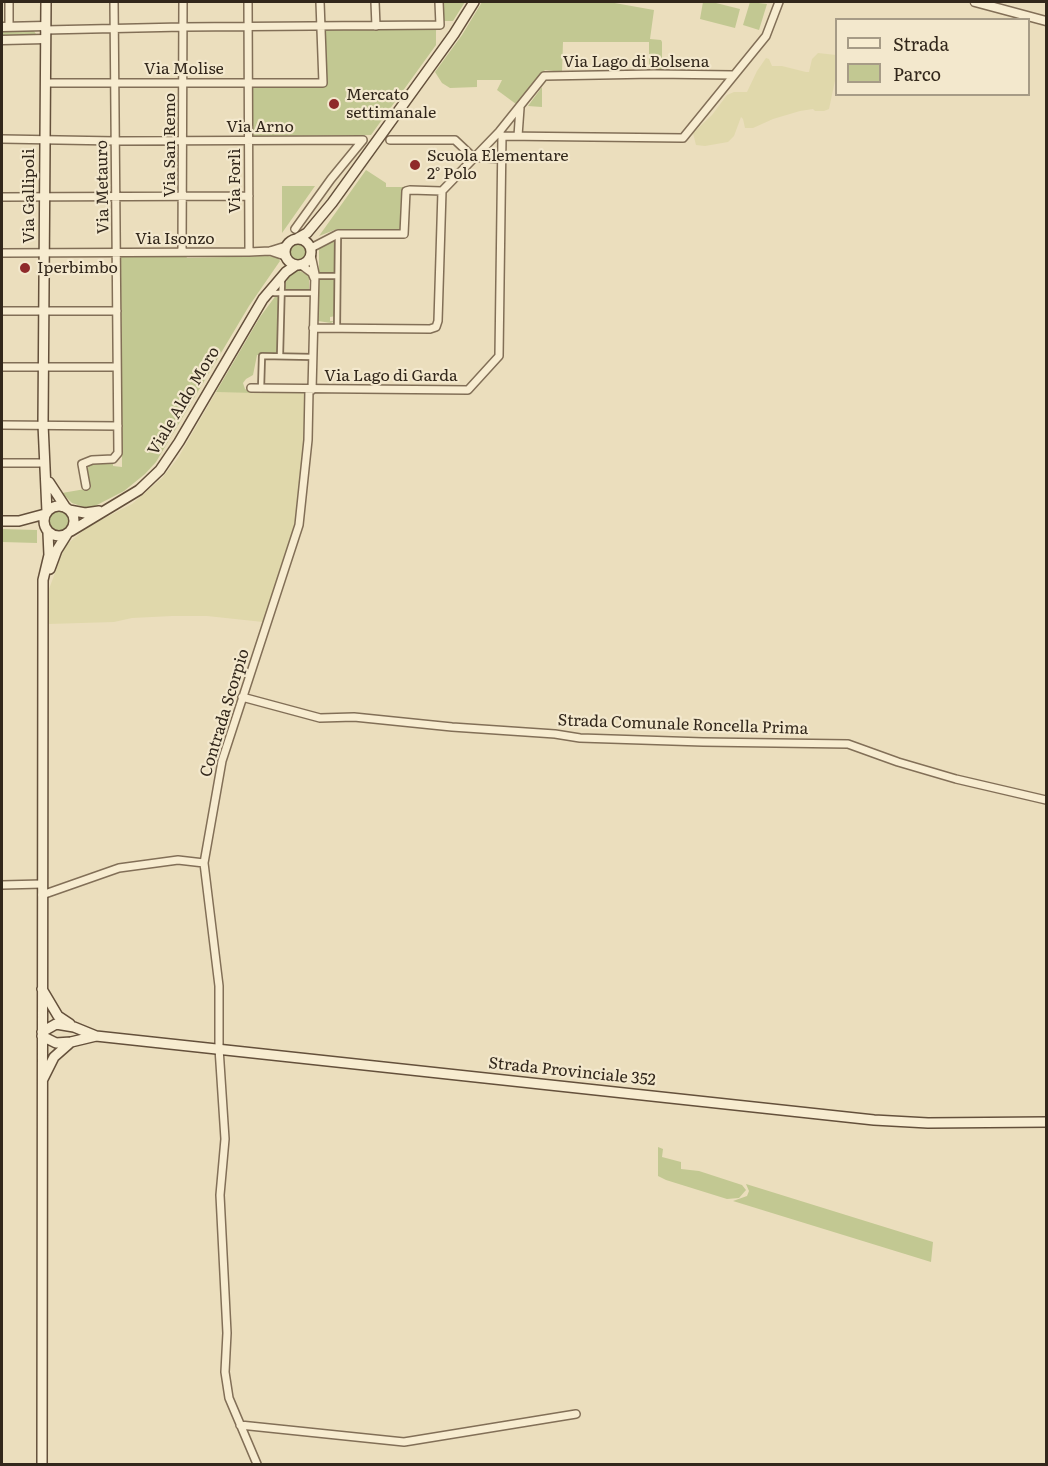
<!DOCTYPE html>
<meta charset="utf-8">
<style>
body{margin:0}
#map{position:relative;width:1048px;height:1466px;overflow:hidden;background:#ebdebd;font-family:Literata,serif}
canvas{display:block}
.frame{position:absolute;inset:0;border:3px solid #32271b;pointer-events:none}
.legend{position:absolute;left:835px;top:18px;width:195px;height:78px;box-sizing:border-box;background:#f3e8cd;border:2px solid #a69b86;margin:0;padding:8px 10px;list-style:none;font-size:18px;color:#32271b}
.legend li{display:flex;align-items:center;gap:12px;height:30px}
.legend b{width:30px;border:2px solid #a69b86}
</style>
<div id="map">
<canvas width="1048" height="1466"></canvas>
<div class="frame"></div>
<ul class="legend">
<li><b style="height:8px;background:#f7ecd0"></b>Strada</li>
<li><b style="height:16px;background:#c2c892"></b>Parco</li>
</ul>
</div>
<script>
const ctx = document.querySelector('canvas').getContext('2d');
ctx.lineJoin = 'round';
function fill(path, color) {
  ctx.fillStyle = color;
  ctx.fill(path, 'evenodd');
}
function shape(rows) {
  const path = new Path2D();
  for (const r of rows) {
    if (r.length === 3) {
      path.moveTo(r[0] + r[2], r[1]);
      path.arc(r[0], r[1], r[2], 0, 2 * Math.PI);
      continue;
    }
    path.moveTo(r[0], r[1]);
    for (let i = 2; i < r.length; i += 2) path.lineTo(r[i], r[i + 1]);
  }
  return path;
}
function trace(path, color, width, dash) {
  ctx.strokeStyle = color;
  ctx.lineWidth = width;
  ctx.lineCap = dash ? 'butt' : 'round';
  ctx.setLineDash(dash || []);
  ctx.stroke(path);
}
function label(font, color, halo, rows, align = 'center') {
  ctx.font = font + ' Literata,serif';
  ctx.lineWidth = 4.5;
  ctx.setLineDash([]);
  ctx.textBaseline = 'middle';
  ctx.strokeStyle = halo;
  ctx.fillStyle = color;
  for (const [text, x, y, turn = 0] of rows) {
    ctx.save();
    ctx.translate(x, y);
    ctx.rotate((+turn || 0) * Math.PI / 180);
    ctx.textAlign = isNaN(turn) ? turn : align;
    if (halo) ctx.strokeText(text, 0, 0);
    ctx.fillText(text, 0, 0);
    ctx.restore();
  }
}
const farmland = shape([
 [818,53,836,55,836,76,829,109,824,111,815,111,813,109,800,111,773,119,753,128,745,128,743,119,741,117,734,136,728,142,705,146,696,145,693,133,712,115,727,95,734,92,747,92,757,71,766,58,769,59,772,66,782,66,806,72,809,72,812,59],
 [216,392,304,393,307,398,306,426,294,532,263,622,207,616,172,616,132,618,114,622,48,624,49,589,65,546,89,526,132,504,162,478,178,458]
]);
const green = shape([
 [444,2,465,2,453,21,444,21],
 [482,2,609,2,654,10,650,39,661,40,662,42,662,72,649,72,649,42,563,42,562,72,545,70,516,104,497,90,502,80,477,80,477,87,450,88,442,83,435,72,462,35],
 [703,2,712,2,740,9,735,28,700,19],
 [750,2,767,4,759,30,743,25],
 [436,29,436,45,371,135,251,136,250,85,327,85,324,30],
 [2,31,34,31,36,34,34,35,2,36],
 [542,87,542,107,528,106],
 [366,170,386,183,386,187,407,187,401,194,400,229,337,229,319,236],
 [282,186,315,186,282,233],
 [337,239,336,274,319,274,319,248],
 [298,252,8],
 [121,256,186,256,187,258,268,256,278,258,280,261,249,306,156,462,145,474,124,491,93,507,87,508,72,503,62,493,91,488,87,469,91,463,113,463,113,466,122,467],
 [298,270,309,276,309,292,282,292,283,287,292,272],
 [319,278,336,278,336,316,330,317,330,321,334,321,331,323,318,321],
 [277,294,280,295,279,355,257,355,253,375,246,379,243,383,245,389,253,393,216,392,260,317],
 [59,521,10],
 [2,529,37,530,37,543,2,542],
 [658,1147,663,1149,662,1157,681,1162,681,1169,699,1171,742,1185,746,1190,739,1198,727,1199,666,1180,658,1176],
 [746,1184,933,1242,931,1262,733,1201,747,1196,749,1191]
]);
const pedestrian = shape([
 [313,276,337,276],
 [269,293,314,293],
 [337,328,338,234],
 [280,356,282,278],
 [261,389,262,356,313,357]
]);
const minor = shape([
 [9,2,9,26],
 [248,2,249,252],
 [375,2,376,26],
 [45,30,183,27,440,25,439,2],
 [45,83,323,83,320,2],
 [502,136,683,138,766,36,779,2],
 [518,136,520,108],
 [2,139,116,141,363,140,331,179,295,229],
 [390,140,455,140,473,157],
 [473,157,501,159],
 [442,191,499,132,544,76,654,74,733,75],
 [2,197,249,196],
 [311,248,338,234,404,234,406,191,410,190,442,191],
 [270,251,285,256],
 [182,252,183,2],
 [2,253,249,252,270,251,286,246],
 [311,255,315,274,312,390],
 [301,265,312,273,314,278],
 [2,311,117,311],
 [313,328,430,329,436,327,438,321,442,191],
 [2,367,116,367],
 [251,388,468,390,499,356,502,136,499,132],
 [2,425,118,426],
 [2,463,45,463],
 [86,486,82,464,92,460,113,459,118,453,114,2],
 [242,697,320,718,354,717,452,727,555,734,580,738,703,742,848,744,898,762,956,779,1046,800],
 [2,885,42,884],
 [42,895,119,868,178,860,204,863],
 [240,1425,404,1442,576,1414],
 [257,1464,229,1398,225,1372,227,1333,220,1195,225,1139,219,1048,219,986,204,863,222,761,299,525,308,440,309,390]
]);
const tertiary = shape([
 [975,2,1046,21],
 [2,27,45,26],
 [2,40,45,39]
]);
const secondary = shape([
 [46,2,43,424,47,512],
 [298,238,307,233,332,203,454,34,474,2],
 [298,252,13],
 [49,482,66,508],
 [59,521,15],
 [69,510,85,513,99,511],
 [2,521,19,521,45,514],
 [71,531,139,490,160,470,179,442,263,299,286,272,296,265],
 [50,569,57,550,67,534],
 [42,989,58,1016,70,1024],
 [42,1032,56,1024,74,1027,96,1036,874,1120,928,1123,1046,1122],
 [42,1036,56,1043,71,1042,96,1036],
 [43,1079,54,1057,71,1042],
 [42,1464,43,598,43,580,49,555,48,533]
]);
const markers = [
 [334,104,6,"#8f2a2a"],
 [415,165,6,"#8f2a2a"],
 [25,268,6,"#8f2a2a"]
];
const streetNames = [
 ["Via Lago di Bolsena",636,62],
 ["Via Molise",184,69],
 ["Via Arno",260,127],
 ["Via San Remo",170,145,-90],
 ["Via Forlì",235,181,-90],
 ["Via Metauro",103,187,-91],
 ["Via Gallipoli",29,196,-90],
 ["Via Isonzo",175,239],
 ["Via Lago di Garda",391,376],
 ["Viale Aldo Moro",184,401,-59],
 ["Contrada Scorpio",225,713,-73],
 ["Strada Comunale Roncella Prima",683,725,2],
 ["Strada Provinciale 352",572,1072,6]
];
const poiNames = [
 ["Mercato",346,95],
 ["settimanale",346,113],
 ["Scuola Elementare",427,156],
 ["2° Polo",427,174],
 ["Iperbimbo",37,268]
];
fill(farmland, '#e0d8ab');
fill(green, '#c2c892');
trace(pedestrian, '#826f57', 8);
trace(minor, '#826f57', 10);
trace(tertiary, '#826f57', 11);
trace(secondary, '#64503b', 12);
trace(pedestrian, '#f7ecd0', 4.5);
trace(minor, '#f7ecd0', 7);
trace(tertiary, '#f7ecd0', 8);
trace(secondary, '#f7ecd0', 9);
for (const [x, y, r, color] of markers) {
  const dot = new Path2D();
  dot.arc(x, y, r, 0, 2 * Math.PI);
  ctx.fillStyle = color;
  ctx.fill(dot);
  trace(dot, '#f3e8cd', 2);
}
label('16px', '#32271b', '#f3e8cd', streetNames);
label('16px', '#32271b', '#f3e8cd', poiNames, 'left');
</script>
